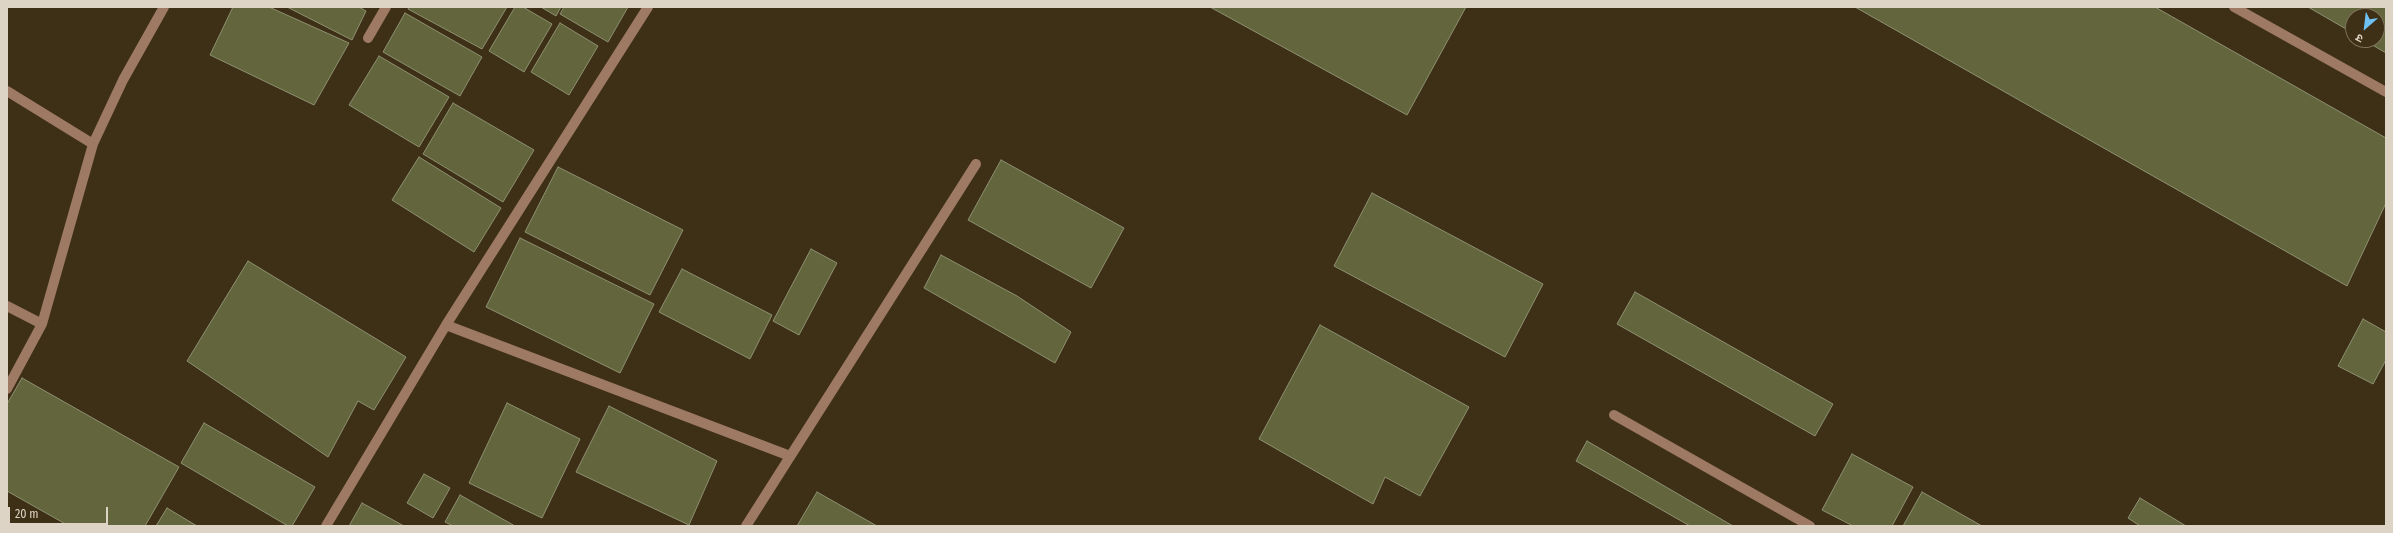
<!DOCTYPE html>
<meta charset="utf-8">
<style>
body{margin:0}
#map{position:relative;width:2393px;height:533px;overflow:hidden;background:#3e3016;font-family:"Fira Sans Condensed","Noto Sans Devanagari",sans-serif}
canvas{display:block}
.frame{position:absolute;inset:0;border:8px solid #ddd4c5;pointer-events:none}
.north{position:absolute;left:2345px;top:8px;width:40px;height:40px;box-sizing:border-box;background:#3e3016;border:1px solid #7e725c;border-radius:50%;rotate:208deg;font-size:11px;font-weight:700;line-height:16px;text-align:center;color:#ddd4c5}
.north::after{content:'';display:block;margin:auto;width:14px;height:18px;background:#6ec2f3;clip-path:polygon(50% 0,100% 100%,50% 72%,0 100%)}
.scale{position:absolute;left:8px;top:507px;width:100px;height:18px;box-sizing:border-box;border:2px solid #ddd4c5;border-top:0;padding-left:5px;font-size:12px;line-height:14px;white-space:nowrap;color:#ddd4c5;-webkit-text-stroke:3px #3e3016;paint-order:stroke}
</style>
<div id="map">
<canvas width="2393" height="533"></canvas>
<div class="frame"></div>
<div class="north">उ</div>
<div class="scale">20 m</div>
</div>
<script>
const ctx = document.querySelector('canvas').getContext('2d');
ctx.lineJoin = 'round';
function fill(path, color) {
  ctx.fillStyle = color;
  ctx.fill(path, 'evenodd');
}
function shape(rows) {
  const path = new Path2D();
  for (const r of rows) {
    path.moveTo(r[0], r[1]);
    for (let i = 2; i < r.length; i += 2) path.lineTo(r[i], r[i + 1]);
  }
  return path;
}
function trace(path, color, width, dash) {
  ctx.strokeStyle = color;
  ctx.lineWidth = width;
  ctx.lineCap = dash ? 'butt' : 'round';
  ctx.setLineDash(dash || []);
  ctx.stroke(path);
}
const building = shape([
 [233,7,269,7,349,43,314,105,210,55,233,7],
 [287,7,359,7,366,11,352,40,287,7],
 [409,7,507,7,482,49,408,9,409,7],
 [515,7,523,7,552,24,524,72,489,51,515,7],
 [541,7,561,7,556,16,541,7],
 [564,7,628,7,608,42,560,14,564,7],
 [1210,7,1466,7,1407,115,1210,7],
 [1855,7,2155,7,2386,138,2386,203,2347,286,1855,7],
 [2308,7,2386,7,2386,53,2364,40,2377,40,2377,16,2353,16,2353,33,2308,7],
 [405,13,482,57,460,96,383,52,405,13],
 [560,23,598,46,569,95,531,72,560,23],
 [379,56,449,97,419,147,349,105,379,56],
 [453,103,534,150,503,202,423,154,453,103],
 [419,157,501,208,474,252,392,200,419,157],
 [1001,160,1124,228,1091,288,968,220,1001,160],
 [558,167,683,230,650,295,525,232,558,167],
 [1372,193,1543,284,1505,357,1334,266,1372,193],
 [520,238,654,304,620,373,486,307,520,238],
 [811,249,837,263,799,335,773,321,811,249],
 [941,255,1017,296,1071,332,1055,363,924,288,941,255],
 [248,261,406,357,374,410,358,401,328,457,187,361,248,261],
 [682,269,772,315,750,359,659,312,682,269],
 [1635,292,1833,404,1815,436,1617,324,1635,292],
 [2363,319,2386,332,2386,360,2373,384,2338,366,2363,319],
 [1320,325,1469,407,1420,496,1385,477,1373,504,1259,439,1320,325],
 [22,378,179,467,145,526,69,526,7,491,7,404,22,378],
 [507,403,580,439,542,518,469,483,507,403],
 [609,406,717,461,689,525,576,472,609,406],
 [204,423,315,487,292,526,288,526,181,463,204,423],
 [1587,441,1733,526,1690,526,1576,461,1587,441],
 [1852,454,1913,487,1892,526,1853,526,1822,510,1852,454],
 [424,474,450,488,433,518,407,503,424,474],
 [817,492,877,526,797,526,817,492],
 [1922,492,1982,526,1903,526,1922,492],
 [460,495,515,526,453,526,445,522,460,495],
 [2140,498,2186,526,2140,526,2128,518,2140,498],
 [362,503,404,526,349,526,362,503],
 [167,508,197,526,156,526,167,508]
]);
const minor = shape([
 [2234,7,2386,92],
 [368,38,386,7],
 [7,91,93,144],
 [7,306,42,324],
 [446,325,790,456],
 [7,389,42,324,93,144,123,80,164,7],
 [1614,415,1810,526],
 [326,526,446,325,648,7],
 [746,526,976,164]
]);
fill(building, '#63663c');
trace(building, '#8d9071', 1);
trace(minor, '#9e7a65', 10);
</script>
